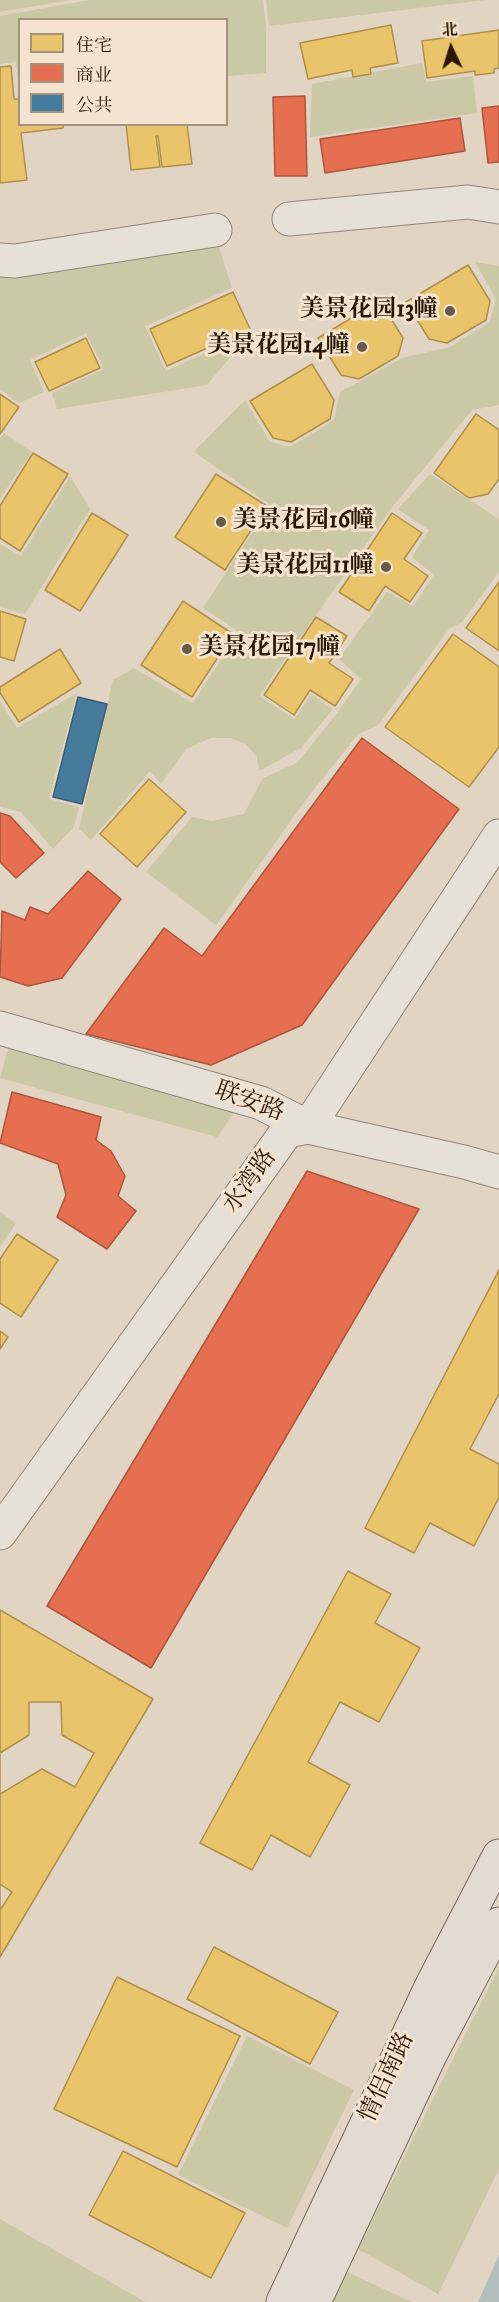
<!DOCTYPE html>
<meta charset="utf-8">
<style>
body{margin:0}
#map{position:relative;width:499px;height:2302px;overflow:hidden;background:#e1d4c2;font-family:"IM FELL DW Pica","Noto Serif SC",serif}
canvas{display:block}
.legend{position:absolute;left:18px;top:18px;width:210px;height:108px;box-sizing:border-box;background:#f4e4cf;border:2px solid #a3927d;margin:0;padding:8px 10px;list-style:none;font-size:18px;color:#291703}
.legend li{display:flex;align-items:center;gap:12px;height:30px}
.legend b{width:30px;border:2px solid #a3927d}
.north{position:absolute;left:421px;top:18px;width:60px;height:60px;-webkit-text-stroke:4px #f4e4cf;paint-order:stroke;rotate:356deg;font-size:16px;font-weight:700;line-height:24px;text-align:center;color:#291703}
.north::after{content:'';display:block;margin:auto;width:21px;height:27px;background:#291703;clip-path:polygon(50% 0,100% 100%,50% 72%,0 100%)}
</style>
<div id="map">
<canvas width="499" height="2302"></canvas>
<ul class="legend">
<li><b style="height:16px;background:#e9c46a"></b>住宅</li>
<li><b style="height:16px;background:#e76f51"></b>商业</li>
<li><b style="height:16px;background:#457b9d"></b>公共</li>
</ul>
<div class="north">北</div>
</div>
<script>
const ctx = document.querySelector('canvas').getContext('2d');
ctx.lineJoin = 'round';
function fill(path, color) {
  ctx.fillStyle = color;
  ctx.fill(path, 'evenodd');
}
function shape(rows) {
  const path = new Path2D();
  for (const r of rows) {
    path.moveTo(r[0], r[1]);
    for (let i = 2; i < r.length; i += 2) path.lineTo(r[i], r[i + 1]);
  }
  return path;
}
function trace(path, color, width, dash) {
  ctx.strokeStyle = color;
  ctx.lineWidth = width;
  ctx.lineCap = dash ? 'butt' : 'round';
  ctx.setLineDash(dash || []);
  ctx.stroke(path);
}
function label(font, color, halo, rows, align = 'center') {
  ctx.font = font + ' "IM FELL DW Pica","Noto Serif SC",serif';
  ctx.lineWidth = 6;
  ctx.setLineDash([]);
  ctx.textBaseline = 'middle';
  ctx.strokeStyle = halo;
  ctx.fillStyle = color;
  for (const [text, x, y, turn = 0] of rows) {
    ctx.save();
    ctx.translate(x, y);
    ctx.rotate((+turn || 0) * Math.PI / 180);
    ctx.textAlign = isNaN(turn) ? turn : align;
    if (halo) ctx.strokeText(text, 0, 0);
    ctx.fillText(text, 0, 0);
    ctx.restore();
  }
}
const green = shape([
 [0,0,70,0,0,12],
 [90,0,263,0,266,26,266,73,227,76,226,20,20,20,19,90,16,62,0,64,0,16],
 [266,0,486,0,269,26],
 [422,63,426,82,473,76,477,113,310,137,312,84],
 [215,235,232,288,145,326,166,371,251,332,207,385,57,409,52,393,104,369,86,333,30,360,44,392,19,403,0,389,0,266],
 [475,262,499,266,499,405,472,410,393,506,259,696,294,719,311,695,333,709,301,748,259,771,257,757,246,744,230,738,211,738,186,749,161,784,150,771,91,840,79,829,113,680,134,668,193,703,239,632,203,608,270,505,194,452,245,400,270,442,290,447,334,420,340,392,402,358,450,347,490,322,496,299],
 [4,433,32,452,0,498,0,438],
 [430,474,499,519,499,572,462,622,449,629,378,725,358,734,308,797,216,925,146,872,192,817,212,821,244,814,263,778,297,763,335,716,361,679,339,659,387,592,413,606,434,575,412,557,429,530,398,509],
 [70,476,90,509,25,614,0,607,0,544,21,556],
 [77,693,49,799,79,807,74,827,53,849,21,812,0,807,0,701,17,728],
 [10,1041,241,1103,217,1137,0,1078],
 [0,1212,16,1223,0,1247],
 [499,1967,499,2169,438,2294,358,2249],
 [247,2036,354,2090,287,2228,178,2175],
 [0,2219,145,2302,0,2302],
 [345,2271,412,2302,330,2302]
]);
const water = shape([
 [499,2255,499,2302,478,2302]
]);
const homes = shape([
 [391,25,398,63,370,68,371,74,353,77,352,70,308,79,300,43,391,25],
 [499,30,499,68,494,69,494,73,475,75,475,71,427,78,422,41,499,30],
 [11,66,14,99,20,99,20,124,63,124,63,128,21,133,27,180,0,183,0,67,11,66],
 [126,124,187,124,192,164,162,167,158,136,156,136,160,167,131,170,126,124],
 [468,265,490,301,486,320,447,343,429,339,406,302,468,265],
 [233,292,250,329,167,366,150,329,233,292],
 [380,301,403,338,398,356,359,379,341,375,318,338,380,301],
 [86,338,100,368,49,391,35,362,86,338],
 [312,364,334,400,330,419,291,442,273,438,250,401,312,364],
 [0,394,19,407,0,434,0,394],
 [476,414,499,430,499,479,488,494,469,498,434,473,476,414],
 [33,453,68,474,20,551,0,538,0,506,33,453],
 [216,474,267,506,225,570,175,537,216,474],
 [92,513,128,535,80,611,45,590,92,513],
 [392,513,422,533,404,559,428,576,410,602,385,586,369,611,339,592,392,513],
 [499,582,499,651,466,628,499,582],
 [183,601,233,634,192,697,141,665,183,601],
 [0,611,26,619,14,661,0,657,0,611],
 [316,617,347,636,329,663,353,679,335,706,310,690,294,715,264,695,316,617],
 [453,634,499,667,499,747,469,787,385,727,453,634],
 [60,649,81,683,19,722,0,693,0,687,60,649],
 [149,779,186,812,137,867,100,834,149,779],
 [320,1178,385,1215,350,1275,285,1237,320,1178],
 [17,1234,58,1260,21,1317,0,1303,0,1259,17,1234],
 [278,1248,343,1286,308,1345,243,1308,278,1248],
 [499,1270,499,1394,470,1449,499,1464,499,1497,474,1546,430,1523,414,1553,365,1528,499,1270],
 [237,1318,302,1356,267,1415,202,1378,237,1318],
 [0,1331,8,1337,0,1349,0,1331],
 [160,1452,225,1490,190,1550,125,1512,160,1452],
 [108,1543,173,1581,137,1641,72,1603,108,1543],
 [348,1571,391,1594,375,1623,420,1648,379,1722,340,1702,308,1762,350,1785,310,1857,271,1835,252,1870,200,1843,348,1571],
 [0,1610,153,1699,0,1957,0,1610],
 [29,1702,61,1702,62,1735,94,1753,75,1787,42,1769,0,1794,0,1753,29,1735,29,1702],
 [0,1884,12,1892,0,1910,0,1884],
 [214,1947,338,2012,310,2064,187,1999,214,1947],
 [117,1977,240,2036,177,2167,54,2109,117,1977],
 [123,2151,245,2213,211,2278,89,2215,123,2151]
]);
const shops = shape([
 [305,96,307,176,275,176,273,97,305,96],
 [499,106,499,162,488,163,482,108,499,106],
 [460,118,465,151,325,173,320,139,460,118],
 [362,738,459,809,302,1025,211,1065,86,1034,164,928,202,956,362,738],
 [0,813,10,816,44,853,16,878,0,862,0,813],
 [88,871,121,899,62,978,28,986,0,977,2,911,25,920,30,907,48,914,88,871],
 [12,1092,101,1117,96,1140,111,1151,125,1176,118,1196,136,1211,107,1249,57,1217,66,1195,58,1164,0,1143,12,1092],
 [307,1171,419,1209,151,1668,47,1606,307,1171]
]);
const public = shape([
 [78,697,107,704,82,804,53,797,78,697]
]);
const minor = shape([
 [289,219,468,202,499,207],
 [0,260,15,261,215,230],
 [0,1028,261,1103,308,1127,464,1162,499,1172],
 [0,1533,287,1131,308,1127,499,836]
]);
const highway = shape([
 [283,2302,432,1985,499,1856],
 [314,2302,430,2055,499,1924]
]);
const markers = [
 [450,311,6,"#695946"],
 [362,347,6,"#695946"],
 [221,522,6,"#695946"],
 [386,567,6,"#695946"],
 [187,649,6,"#695946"]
];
const poiNames = [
 ["美景花园13幢",438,311],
 ["美景花园14幢",350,347],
 ["美景花园16幢",233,522,"left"],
 ["美景花园11幢",374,567],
 ["美景花园17幢",199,649,"left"]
];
const streetNames = [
 ["联安路",249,1103,20],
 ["水湾路",251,1182,-54],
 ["情侣南路",388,2078,-65]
];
fill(green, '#cac8a5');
fill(water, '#b3bfbc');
fill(homes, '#e9c46a');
trace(homes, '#af904b', 1.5);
fill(shops, '#e76f51');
trace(shops, '#ae553a', 1.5);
fill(public, '#457b9d');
trace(public, '#3d5d6f', 1.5);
trace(minor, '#8f8679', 35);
trace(highway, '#756c60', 35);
trace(minor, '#e7e0d7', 33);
trace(highway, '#e3dbd1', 33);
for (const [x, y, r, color] of markers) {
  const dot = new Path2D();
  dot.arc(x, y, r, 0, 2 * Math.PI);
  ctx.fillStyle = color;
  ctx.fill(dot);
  trace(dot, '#f4e4cf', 2);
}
label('bold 24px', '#291703', '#f4e4cf', poiNames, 'right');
label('24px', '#291703', '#f4e4cf', streetNames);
</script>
